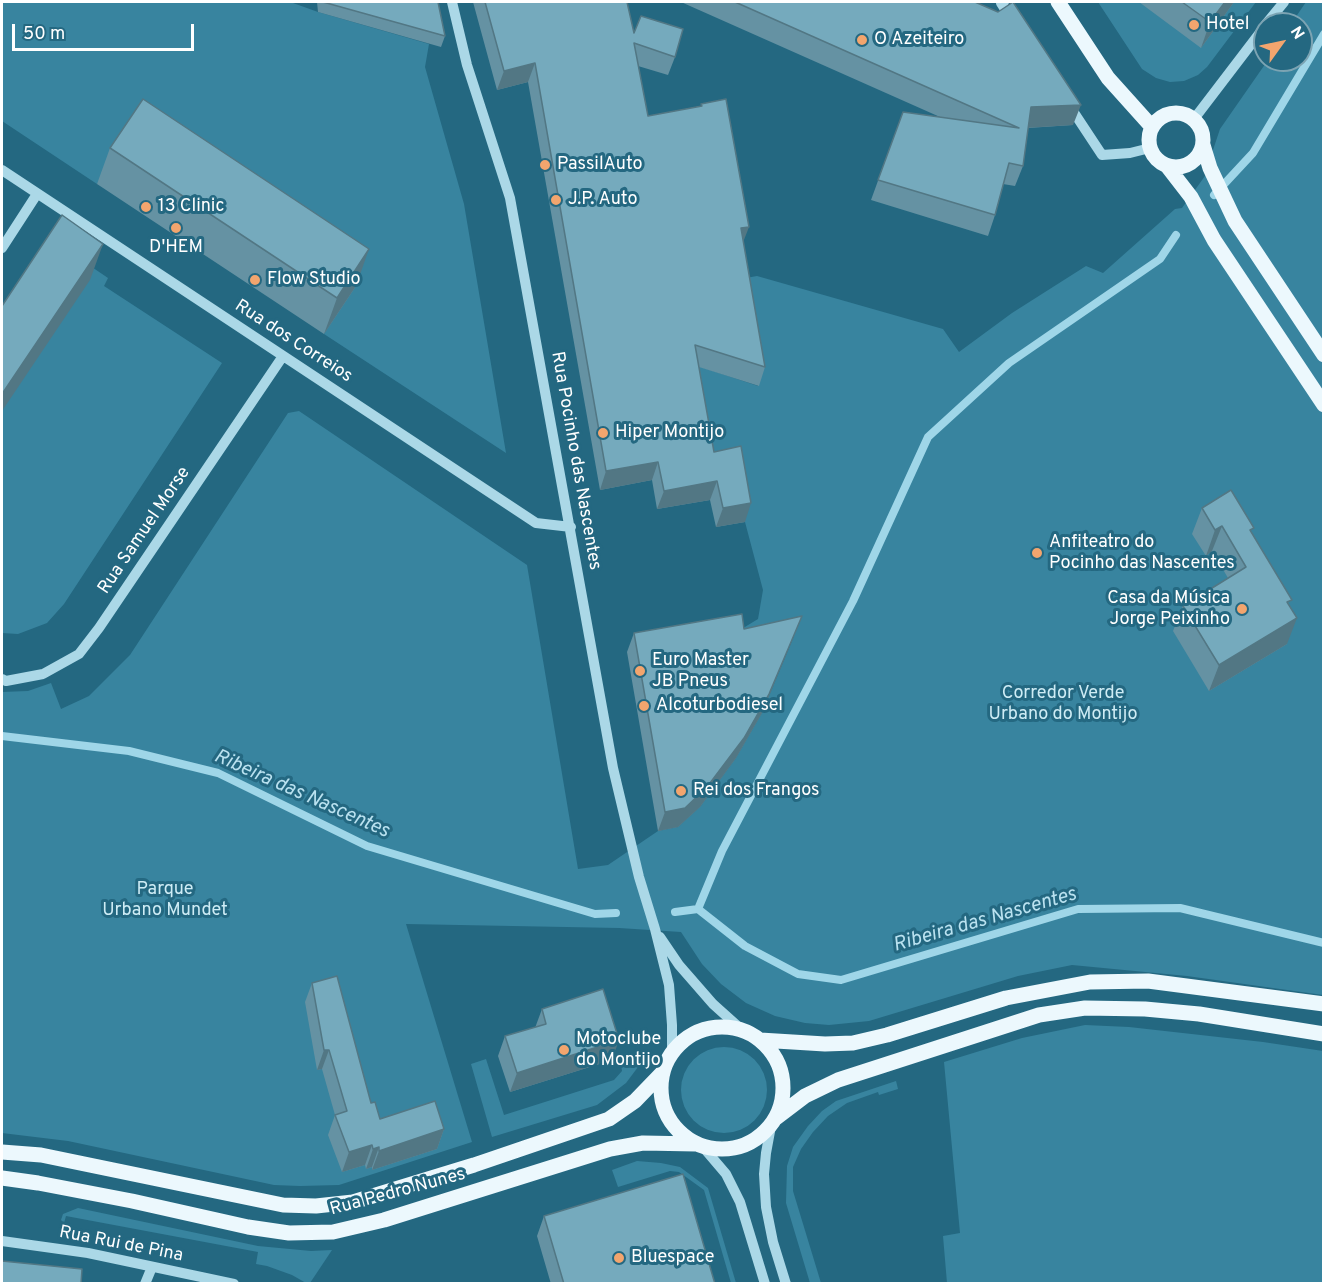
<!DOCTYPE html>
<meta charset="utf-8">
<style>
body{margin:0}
#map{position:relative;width:1325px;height:1285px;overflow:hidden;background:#246881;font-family:Overpass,sans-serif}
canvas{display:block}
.frame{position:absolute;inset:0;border:3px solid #fff;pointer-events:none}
.north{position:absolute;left:1253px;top:12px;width:60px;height:60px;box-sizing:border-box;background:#246881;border:2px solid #7ca4b3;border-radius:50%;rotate:57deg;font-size:16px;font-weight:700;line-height:24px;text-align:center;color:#fff}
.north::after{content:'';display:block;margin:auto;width:21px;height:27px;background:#f2a56e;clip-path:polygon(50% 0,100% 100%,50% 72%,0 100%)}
.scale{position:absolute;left:12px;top:24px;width:182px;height:27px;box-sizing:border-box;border:3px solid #fff;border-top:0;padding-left:8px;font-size:18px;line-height:21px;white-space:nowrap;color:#fff;-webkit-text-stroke:4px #246881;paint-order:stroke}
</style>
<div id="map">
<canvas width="1325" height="1285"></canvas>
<div class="frame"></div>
<div class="north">N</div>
<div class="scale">50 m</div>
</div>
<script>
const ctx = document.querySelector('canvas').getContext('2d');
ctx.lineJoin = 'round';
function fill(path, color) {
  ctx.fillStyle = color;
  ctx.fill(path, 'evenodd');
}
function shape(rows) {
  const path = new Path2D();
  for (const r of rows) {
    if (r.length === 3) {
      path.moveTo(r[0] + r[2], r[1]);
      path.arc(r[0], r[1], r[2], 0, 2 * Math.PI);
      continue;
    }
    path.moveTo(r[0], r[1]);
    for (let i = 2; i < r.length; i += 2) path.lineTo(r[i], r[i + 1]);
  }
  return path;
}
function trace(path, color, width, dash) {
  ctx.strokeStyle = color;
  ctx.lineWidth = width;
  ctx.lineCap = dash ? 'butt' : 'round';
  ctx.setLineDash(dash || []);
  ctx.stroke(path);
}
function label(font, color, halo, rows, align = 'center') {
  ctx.font = font + ' Overpass,sans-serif';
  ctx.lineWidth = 6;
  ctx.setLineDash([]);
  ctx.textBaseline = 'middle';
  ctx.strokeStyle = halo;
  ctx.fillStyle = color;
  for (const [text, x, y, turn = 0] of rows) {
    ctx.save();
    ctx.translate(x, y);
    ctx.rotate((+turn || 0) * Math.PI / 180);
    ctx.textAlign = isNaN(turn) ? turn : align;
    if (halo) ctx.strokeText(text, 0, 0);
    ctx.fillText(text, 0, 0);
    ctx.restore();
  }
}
const green = shape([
 [2,2,293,2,293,3,318,12,429,44,425,67,464,204,506,453,324,334,355,285,129,136,97,184,2,121],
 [1098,2,1256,2,1207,67,1198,75,1184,81,1170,82,1156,78,1142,69],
 [1306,2,1323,2,1323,995,1187,976,1072,965,1018,976,869,1021,829,1025,805,1023,775,1016,746,1003,721,984,702,964,681,932,619,928,406,924,472,1142,339,1185,300,1186,274,1185,68,1141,2,1133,2,692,28,691,51,683,61,709,89,696,130,655,288,413,299,411,527,565,578,869,608,865,658,831,678,827,700,807,736,758,762,713,794,636,735,633,758,619,763,590,745,522,735,465,707,470,689,363,758,386,740,279,757,276,943,329,959,352,1012,313,1086,266,1103,273,1175,209,1182,208,1210,169,1209,162,1220,129,1268,60,1301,60,1301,24,1291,24],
 [55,242,108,278,104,286,222,363,64,604,47,623,18,634,2,633,2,410],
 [1085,1025,1129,1027,1263,1042,1323,1051,1323,1283,947,1283,943,1236,960,1233,944,1062,1022,1038],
 [724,1090,43],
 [640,1051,641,1057,638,1067,626,1083,597,1105,492,1137,471,1064,486,1059,504,1115,614,1080,622,1071,620,1057],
 [896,1081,898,1089,879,1095,878,1092,847,1103,828,1116,813,1132,801,1149,793,1167,793,1191,821,1283,810,1283,786,1203,787,1166,793,1147,808,1126,822,1111,836,1101],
 [637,1161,661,1163,680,1167,708,1188,736,1283,731,1283,704,1190,679,1172,670,1171,618,1187,612,1170],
 [78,1208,258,1246,311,1251,332,1250,310,1283,306,1283,292,1275,267,1266,256,1264,258,1252,66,1216,64,1223,61,1220,63,1214]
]);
const stream = shape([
 [1214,195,1253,153,1324,34],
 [2,736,129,751,218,773,367,846,595,914,616,913],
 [698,909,722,851,853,601,928,437,1009,363,1160,259,1176,235],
 [675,912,698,909,745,946,798,974,841,980,1078,909,1180,908,1324,943]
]);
const minor = shape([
 [452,2,467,65,510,198,613,768,639,877,655,929,669,985,672,1025,672,1053],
 [1004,2,1001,3,1012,20],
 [1266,24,1284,2],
 [1069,105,1102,155,1130,153,1150,148],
 [1194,119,1265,26],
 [2,170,536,523,571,527],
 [2,248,37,194],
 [2,679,6,681,43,674,79,654,99,628,283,356],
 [660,937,679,965,713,1004,742,1030],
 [771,1126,766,1153,764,1174,766,1207,773,1242,786,1284],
 [703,1147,726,1174,740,1202,765,1284],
 [2,1241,88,1253,234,1284],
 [145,1284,152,1267]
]);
const major = shape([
 [1058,2,1108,78,1152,127],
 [1176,140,27],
 [1203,145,1210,168,1235,221,1324,355],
 [1167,166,1191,197,1214,240,1324,405],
 [722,1088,61],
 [760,1040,825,1044,853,1043,887,1035,1006,998,1090,982,1148,981,1324,1004],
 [776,1118,805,1096,838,1080,1039,1015,1085,1008,1145,1009,1199,1014,1324,1034],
 [2,1152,41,1155,283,1205,316,1206,353,1202,474,1165,609,1119,635,1101,663,1072],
 [2,1178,38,1183,132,1201,248,1227,289,1233,333,1232,384,1220,610,1149,643,1143,696,1144]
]);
const wall = shape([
 [317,2,438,2,445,36,441,47,318,12],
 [473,2,627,2,634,33,675,57,668,75,638,66,648,116,701,106,701,104,743,241,765,367,759,386,699,367,714,452,745,522,716,527,710,500,657,509,652,480,600,490,528,82,497,90],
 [681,2,975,2,1073,125,1028,128,1023,166,1015,186,1003,184,995,215,988,236,871,200,903,112,940,117],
 [1139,2,1234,2,1201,48],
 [110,148,356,286,324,334,97,184],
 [1202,508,1252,533,1290,606,1287,644,1209,691,1173,631,1183,606,1228,578,1212,551,1206,556,1192,534],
 [802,616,794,635,762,713,736,758,700,807,678,827,658,831,627,652,634,633,744,629],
 [312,983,371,1103,380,1119,444,1129,437,1149,372,1170,372,1167,366,1169,365,1165,342,1172,328,1135,335,1115,322,1069,317,1070,305,1002],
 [542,1009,612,1060,510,1092,498,1056,505,1036,535,1028],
 [544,1216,715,1284,551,1284,537,1236]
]);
const shadedWall = shape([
 [1225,2,1234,2,1201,48,1210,22],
 [535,63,528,82,497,90,504,71],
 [1081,105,1073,125,1024,128,1031,107],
 [749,227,742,245,741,228],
 [103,244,90,280,2,411,2,394],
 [369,249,356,286,324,334,337,298],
 [658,462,652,480,600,490,606,471],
 [717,481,710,500,657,509,664,491],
 [751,503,745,522,716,527,723,508],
 [1222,526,1212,551,1206,556,1215,530],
 [802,616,794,635,762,713,736,758,700,807,678,827,658,831,665,812],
 [1297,618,1287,644,1209,691,1219,665],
 [619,1040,612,1060,510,1092,517,1073],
 [324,1050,329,1050,322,1069,317,1070],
 [444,1129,437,1149,372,1170,379,1151],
 [372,1145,365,1165,342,1172,349,1152],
 [379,1147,372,1167,366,1169,373,1149]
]);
const building = shape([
 [323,2,438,2,445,36,323,2],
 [485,2,627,2,634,33,641,16,683,29,675,57,634,43,648,116,702,106,701,104,726,99,749,227,741,228,765,367,695,345,714,452,741,446,751,503,723,508,717,481,664,491,658,462,606,471,535,63,504,71,485,2],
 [735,2,975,2,998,12,1013,2,1081,105,1031,107,1023,166,1009,163,995,215,878,180,903,112,1019,128,735,2],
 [1182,2,1225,2,1210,22,1182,2],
 [143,99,369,249,337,298,110,148,143,99],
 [62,215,103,244,2,394,2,306,62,215],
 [1231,490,1254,528,1250,530,1292,600,1287,602,1297,618,1219,665,1183,606,1246,567,1222,526,1215,530,1202,508,1231,490],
 [742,614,744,629,802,616,769,694,744,738,707,787,685,808,665,812,634,633,742,614],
 [337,976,371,1103,375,1102,380,1119,435,1101,444,1129,379,1151,379,1147,373,1149,372,1145,349,1152,335,1115,347,1111,329,1050,324,1050,312,983,337,976],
 [603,989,619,1040,517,1073,505,1036,546,1024,542,1009,603,989],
 [683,1174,715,1284,564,1284,544,1216,683,1174],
 [2,1261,82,1269,81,1284,2,1284,2,1261]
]);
const markers = [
 [1194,25,6,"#f2a56e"],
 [862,40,6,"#f2a56e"],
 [545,165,6,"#f2a56e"],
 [556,200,6,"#f2a56e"],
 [146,207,6,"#f2a56e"],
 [176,228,6,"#f2a56e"],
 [255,280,6,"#f2a56e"],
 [603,433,6,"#f2a56e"],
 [1037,553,6,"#f2a56e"],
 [1242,609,6,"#f2a56e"],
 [640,671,6,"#f2a56e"],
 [644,706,6,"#f2a56e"],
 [681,791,6,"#f2a56e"],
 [564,1050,6,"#f2a56e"],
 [619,1258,6,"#f2a56e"]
];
const poiNames = [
 ["Hotel",1206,25],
 ["O Azeiteiro",874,40],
 ["PassilAuto",557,165],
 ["J.P. Auto",568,200],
 ["13 Clinic",158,207],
 ["D'HEM",176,248,"center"],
 ["Flow Studio",267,280],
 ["Hiper Montijo",615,433],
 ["Anfiteatro do",1049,543],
 ["Pocinho das Nascentes",1049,564],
 ["Casa da Música",1230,599,"right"],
 ["Jorge Peixinho",1230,620,"right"],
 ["Euro Master",652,661],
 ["JB Pneus",652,682],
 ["Alcoturbodiesel",656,706],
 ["Rei dos Frangos",693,791],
 ["Motoclube",576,1040],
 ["do Montijo",576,1061],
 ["Bluespace",631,1258]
];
const streetNames = [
 ["Rua dos Correios",293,342,33],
 ["Rua Pocinho das Nascentes",575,461,80],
 ["Rua Samuel Morse",145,531,-56],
 ["Rua Pedro Nunes",398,1193,-15],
 ["Rua Rui de Pina",121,1245,11]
];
const parkNames = [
 ["Corredor Verde",1063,694],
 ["Urbano do Montijo",1063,715],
 ["Parque",165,890],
 ["Urbano Mundet",165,911]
];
const waterNames = [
 ["Ribeira das Nascentes",301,795,24],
 ["Ribeira das Nascentes",985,921,-16]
];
fill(green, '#38849f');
trace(stream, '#9fd6e8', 8);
trace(minor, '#abd8e7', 10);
trace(major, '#ecf8fd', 15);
fill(wall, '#6592a3');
fill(shadedWall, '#527784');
fill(building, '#75aabd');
trace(building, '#527784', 1.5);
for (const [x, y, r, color] of markers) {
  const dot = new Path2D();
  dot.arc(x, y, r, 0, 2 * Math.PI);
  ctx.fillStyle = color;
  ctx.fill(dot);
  trace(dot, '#246881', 2);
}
label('18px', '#fff', '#246881', poiNames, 'left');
label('18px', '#fff', '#246881', streetNames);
label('18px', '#ceecf5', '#246881', parkNames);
label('italic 20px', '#bae2f0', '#246881', waterNames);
</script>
